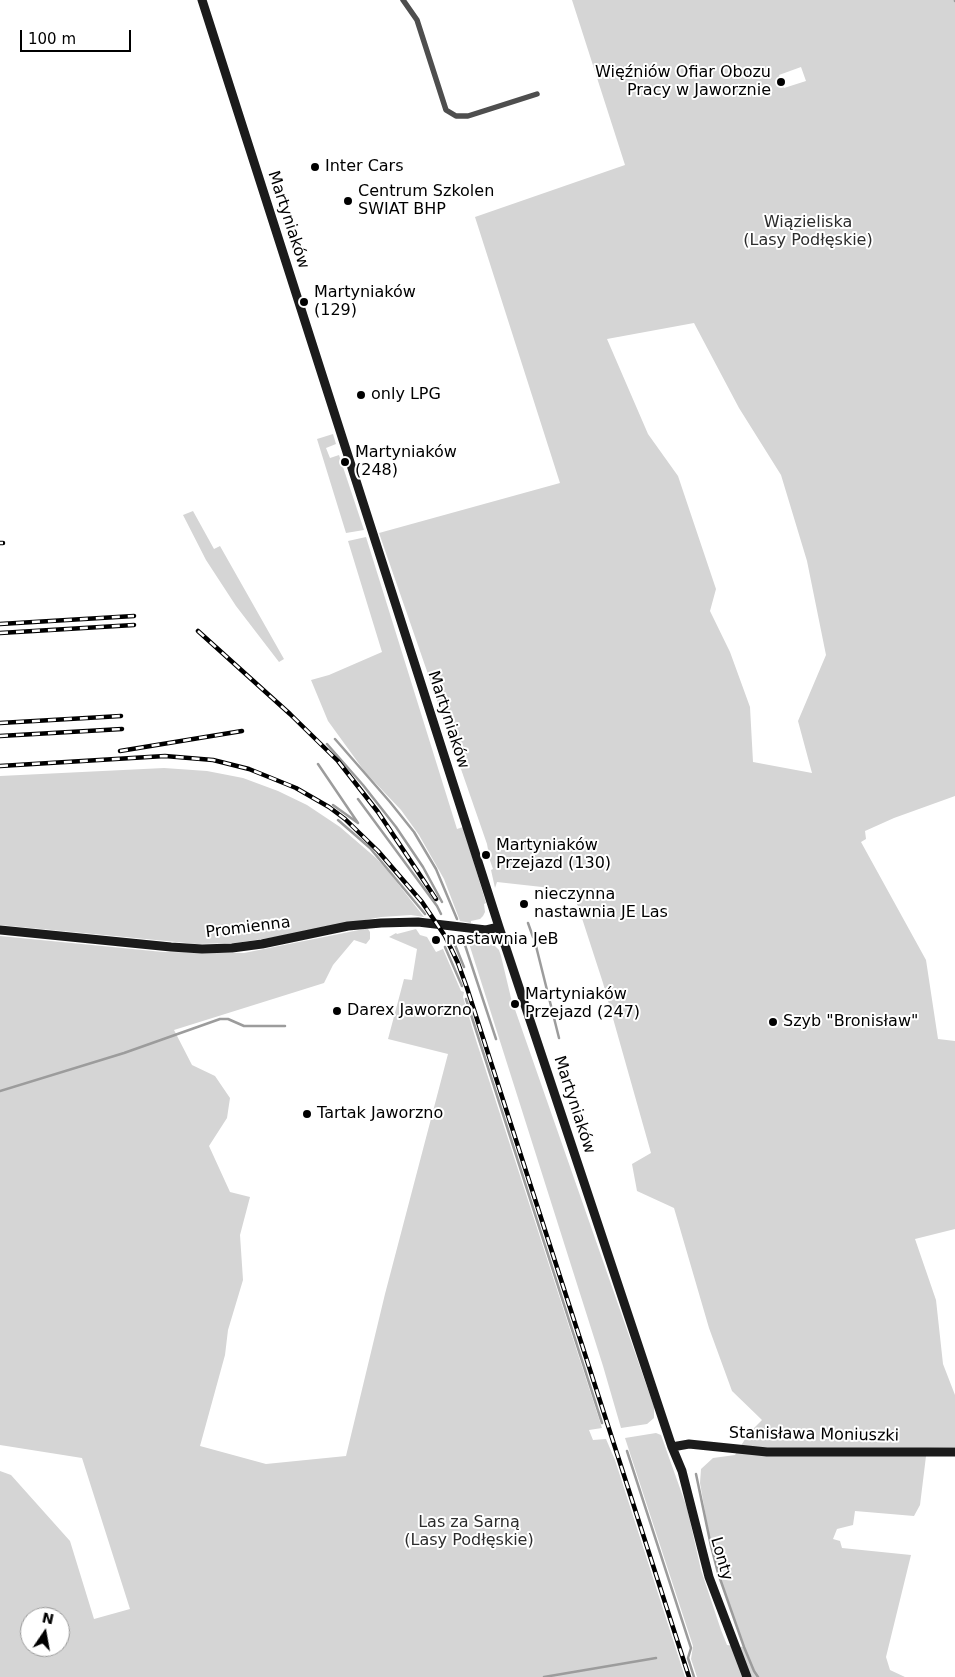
<!DOCTYPE html>
<meta charset="utf-8">
<style>
body{margin:0}
#map{position:relative;width:955px;height:1677px;overflow:hidden;background:#fff;font-family:"DejaVu Sans",sans-serif}
canvas{display:block}
.north{position:absolute;left:20px;top:1607px;width:50px;height:50px;box-sizing:border-box;background:#fff;border:1px solid #999;border-radius:50%;rotate:12deg;font-size:14px;font-weight:700;line-height:20px;text-align:center;color:#000}
.north::after{content:'';display:block;margin:auto;width:18px;height:22px;background:#000;clip-path:polygon(50% 0,100% 100%,50% 72%,0 100%)}
.scale{position:absolute;left:20px;top:30px;width:111px;height:22px;box-sizing:border-box;border:2px solid #000;border-top:0;padding-left:6px;font-size:15px;line-height:18px;white-space:nowrap;color:#000;-webkit-text-stroke:4px #fff;paint-order:stroke}
</style>
<div id="map">
<canvas width="955" height="1677"></canvas>
<div class="north">N</div>
<div class="scale">100 m</div>
</div>
<script>
const ctx = document.querySelector('canvas').getContext('2d');
ctx.lineJoin = 'round';
function fill(path, color) {
  ctx.fillStyle = color;
  ctx.fill(path, 'evenodd');
}
function shape(rows) {
  const path = new Path2D();
  for (const r of rows) {
    path.moveTo(r[0], r[1]);
    for (let i = 2; i < r.length; i += 2) path.lineTo(r[i], r[i + 1]);
  }
  return path;
}
function trace(path, color, width, dash) {
  ctx.strokeStyle = color;
  ctx.lineWidth = width;
  ctx.lineCap = dash ? 'butt' : 'round';
  ctx.setLineDash(dash || []);
  ctx.stroke(path);
}
function label(font, color, halo, rows, align = 'center') {
  ctx.font = font + ' "DejaVu Sans",sans-serif';
  ctx.lineWidth = 4;
  ctx.setLineDash([]);
  ctx.textBaseline = 'middle';
  ctx.strokeStyle = halo;
  ctx.fillStyle = color;
  for (const [text, x, y, turn = 0] of rows) {
    ctx.save();
    ctx.translate(x, y);
    ctx.rotate((+turn || 0) * Math.PI / 180);
    ctx.textAlign = isNaN(turn) ? turn : align;
    if (halo) ctx.strokeText(text, 0, 0);
    ctx.fillText(text, 0, 0);
    ctx.restore();
  }
}
const green = shape([
 [572,0,955,0,955,796,894,818,865,831,866,839,861,842,926,960,938,1039,955,1041,955,1229,915,1239,936,1300,943,1364,955,1395,955,1447,927,1448,920,1505,914,1516,855,1511,853,1525,837,1529,833,1539,840,1541,842,1548,911,1555,886,1657,890,1670,905,1677,697,1677,691,1659,693,1646,625,1438,656,1433,661,1435,687,1508,701,1570,721,1630,727,1645,744,1647,718,1573,711,1546,700,1483,701,1469,713,1458,735,1455,749,1433,762,1420,732,1391,709,1328,674,1208,637,1191,632,1164,651,1153,603,983,578,906,572,896,551,888,497,882,495,888,491,870,493,869,487,852,489,855,487,844,379,533,560,483,475,217,625,165],
 [801,67,806,81,784,88,779,75],
 [694,323,739,408,781,475,807,561,826,655,798,721,812,773,753,762,750,707,730,652,710,611,716,589,678,476,648,434,607,339],
 [333,434,336,444,326,448,330,458,339,455,364,530,346,533,317,439],
 [193,511,214,549,220,546,284,659,279,662,236,606,206,560,183,515],
 [366,537,457,829,463,827,486,903,484,904,485,912,483,916,480,919,471,921,471,923,460,921,444,879,419,835,401,810,365,772,328,721,311,680,329,675,382,652,348,541],
 [164,768,207,771,243,778,278,791,307,805,340,827,376,858,388,871,424,917,411,915,381,917,269,938,235,943,197,944,0,925,0,776],
 [364,929,368,929,370,932,370,939,366,944,354,940,333,965,324,983,174,1030,192,1065,215,1076,230,1098,227,1118,209,1146,230,1192,250,1197,240,1235,243,1280,228,1330,225,1355,200,1446,266,1464,346,1456,385,1294,448,1054,388,1039,404,979,412,980,417,949,389,937,396,933,397,934,416,929,420,935,427,937,436,952,443,949,461,991,464,992,463,997,476,1040,602,1428,589,1430,593,1440,606,1439,615,1460,685,1677,0,1677,0,1471,11,1475,70,1541,94,1619,130,1609,82,1458,0,1445,0,936,163,952,244,953],
 [30,1617,60,1617,60,1647,30,1647],
 [466,934,482,938,491,942,499,950,501,956,511,998,654,1407,654,1418,647,1424,621,1428,603,1366]
]);
const stream = shape([
 [955,0,955,1],
 [335,739,390,802,414,832,436,869,457,919],
 [327,744,363,785,396,827,423,867,442,902],
 [318,764,358,823,333,805],
 [358,799,437,906,441,914],
 [338,820,370,848,425,914],
 [528,923,533,937],
 [451,935,464,967],
 [463,939,496,1039],
 [536,946,559,1038],
 [445,947,462,986],
 [466,999,602,1423],
 [0,1091,124,1053,220,1019,228,1019,244,1026,285,1026],
 [627,1451,691,1648,688,1658,694,1677],
 [696,1474,711,1546,718,1573,744,1647,754,1671,758,1677],
 [544,1677,656,1658]
]);
const street = shape([
 [403,0,417,20,446,110,456,116,468,116,537,94]
]);
const secondary = shape([
 [202,0,499,927,672,1447,682,1471,709,1577,747,1677],
 [0,930,171,947,202,949,232,948,262,944,348,926,381,923,418,922,486,930,499,927],
 [672,1447,689,1444,767,1452,955,1452]
]);
const rail = shape([
 [0,543,3,543],
 [0,624,134,616],
 [198,631,290,714,338,761,378,812,436,899],
 [0,633,134,625],
 [0,723,121,716],
 [0,736,122,729],
 [120,751,242,731],
 [0,766,165,756,213,760,249,769,296,788,329,807,345,819,378,851,422,902,445,936,458,963,467,988,689,1677]
]);
const markers = [
 [781,82,5,"#000"],
 [315,167,5,"#000"],
 [348,201,5,"#000"],
 [304,302,5,"#000"],
 [361,395,5,"#000"],
 [345,462,5,"#000"],
 [486,855,5,"#000"],
 [524,904,5,"#000"],
 [436,940,5,"#000"],
 [515,1004,5,"#000"],
 [337,1011,5,"#000"],
 [773,1022,5,"#000"],
 [307,1114,5,"#000"]
];
const poiNames = [
 ["Więźniów Ofiar Obozu",771,73,"right"],
 ["Pracy w Jaworznie",771,91,"right"],
 ["Inter Cars",325,167],
 ["Centrum Szkolen",358,192],
 ["SWIAT BHP",358,210],
 ["Martyniaków",314,293],
 ["(129)",314,311],
 ["only LPG",371,395],
 ["Martyniaków",355,453],
 ["(248)",355,471],
 ["Martyniaków",496,846],
 ["Przejazd (130)",496,864],
 ["nieczynna",534,895],
 ["nastawnia JE Las",534,913],
 ["nastawnia JeB",446,940],
 ["Martyniaków",525,995],
 ["Przejazd (247)",525,1013],
 ["Darex Jaworzno",347,1011],
 ["Szyb \"Bronisław\"",783,1022],
 ["Tartak Jaworzno",317,1114]
];
const streetNames = [
 ["Martyniaków",288,220,72],
 ["Martyniaków",448,720,72],
 ["Promienna",248,928,-7],
 ["Martyniaków",574,1105,72],
 ["Stanisława Moniuszki",814,1435,1],
 ["Lonty",721,1559,74]
];
const parkNames = [
 ["Wiązieliska",808,223],
 ["(Lasy Podłęskie)",808,241],
 ["Las za Sarną",469,1523],
 ["(Lasy Podłęskie)",469,1541]
];
fill(green, '#d5d5d5');
trace(stream, '#9c9c9c', 2.5);
trace(street, '#4e4e4e', 5.5);
trace(secondary, '#1b1b1b', 9);
trace(rail, '#000', 4.5);
trace(rail, '#fff', 2.5, [8]);
for (const [x, y, r, color] of markers) {
  const dot = new Path2D();
  dot.arc(x, y, r, 0, 2 * Math.PI);
  ctx.fillStyle = color;
  ctx.fill(dot);
  trace(dot, '#fff', 2);
}
label('16px', '#000', '#fff', poiNames, 'left');
label('16px', '#000', '#fff', streetNames);
label('16px', '#2c2c2c', '#fff', parkNames);
</script>
